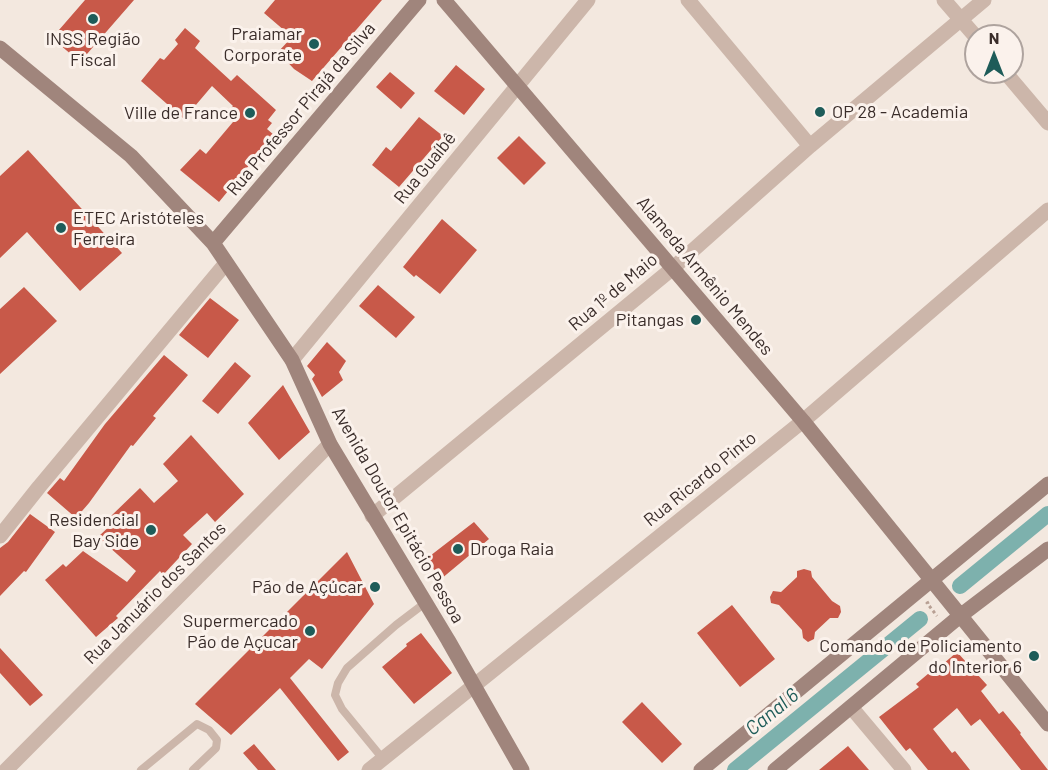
<!DOCTYPE html>
<meta charset="utf-8">
<style>
body{margin:0}
#map{position:relative;width:1048px;height:770px;overflow:hidden;background:#f3e8df;font-family:Barlow,sans-serif}
canvas{display:block}
.north{position:absolute;left:964px;top:24px;width:60px;height:60px;box-sizing:border-box;background:#fbf2ec;border:2px solid #aea39e;border-radius:50%;rotate:0deg;font-size:16px;font-weight:700;line-height:24px;text-align:center;color:#3a2d2a}
.north::after{content:'';display:block;margin:auto;width:21px;height:27px;background:#1e5c59;clip-path:polygon(50% 0,100% 100%,50% 72%,0 100%)}
</style>
<div id="map">
<canvas width="1048" height="770"></canvas>
<div class="north">N</div>
</div>
<script>
const ctx = document.querySelector('canvas').getContext('2d');
ctx.lineJoin = 'round';
function shape(rows) {
  const path = new Path2D();
  for (const r of rows) {
    path.moveTo(r[0], r[1]);
    for (let i = 2; i < r.length; i += 2) path.lineTo(r[i], r[i + 1]);
  }
  return path;
}
function trace(path, color, width, dash) {
  ctx.strokeStyle = color;
  ctx.lineWidth = width;
  ctx.lineCap = dash ? 'butt' : 'round';
  ctx.setLineDash(dash || []);
  ctx.stroke(path);
}
function fill(path, color) {
  ctx.fillStyle = color;
  ctx.fill(path, 'evenodd');
}
function label(font, color, halo, rows, align = 'center') {
  ctx.font = font + ' Barlow,sans-serif';
  ctx.lineWidth = 6;
  ctx.setLineDash([]);
  ctx.textBaseline = 'middle';
  ctx.strokeStyle = halo;
  ctx.fillStyle = color;
  for (const [text, x, y, turn = 0] of rows) {
    ctx.save();
    ctx.translate(x, y);
    ctx.rotate((+turn || 0) * Math.PI / 180);
    ctx.textAlign = isNaN(turn) ? turn : align;
    if (halo) ctx.strokeText(text, 0, 0);
    ctx.fillText(text, 0, 0);
    ctx.restore();
  }
}
const canal = shape([
 [960,586,1048,514],
 [735,770,920,619]
]);
const building = shape([
 [85,0,134,0,80,62,52,38],
 [275,0,382,0,312,81,294,69,278,52,292,37,264,13],
 [185,28,200,41,195,48,231,81,237,75,276,110,268,120,272,123,267,129,274,135,219,202,180,170,200,149,206,154,233,122,224,116,233,106,212,86,184,119,141,81,160,58,164,60,178,44,175,40],
 [456,65,485,89,464,115,434,91],
 [390,72,415,93,401,109,376,87],
 [419,117,443,136,399,187,372,165,386,147,391,151],
 [519,136,546,163,524,185,497,158],
 [28,150,122,253,80,291,27,232,0,258,0,176],
 [442,219,477,250,440,294,416,275,414,277,403,267],
 [378,285,415,317,396,338,359,306],
 [24,287,57,321,0,374,0,309],
 [210,298,239,320,208,358,179,335],
 [327,342,346,361,339,372,343,380,322,397,312,379,315,375,307,366],
 [164,355,188,375,153,416,156,418,133,446,131,445,89,503,76,518,47,493,60,478,64,481,105,424],
 [235,362,251,376,218,414,202,401],
 [283,385,310,432,279,460,248,423],
 [191,435,244,494,215,522,207,513,183,535,192,544,163,575,160,571,116,616,118,618,96,637,45,580,63,564,66,567,83,551,127,582,136,571,98,537,115,521,111,516,140,488,154,503,178,481,163,464],
 [30,514,55,532,26,572,24,571,0,596,0,548,8,542],
 [474,522,489,539,441,579,426,559],
 [347,552,374,604,322,669,309,659,290,678,349,752,338,761,280,688,231,735,195,704],
 [804,569,811,571,812,577,832,601,840,606,841,612,838,618,830,618,815,632,814,639,808,642,803,638,802,630,779,605,771,603,770,597,773,591,781,592,797,577,797,571],
 [732,605,775,659,740,687,697,633],
 [421,633,452,673,414,704,382,667,407,646,406,644],
 [0,648,43,695,30,706,0,673],
 [957,652,987,685,981,691,999,714,1003,711,1021,733,1020,734,1048,770,1021,770,980,719,971,726,957,708,933,729,952,753,955,751,970,770,928,770,910,748,906,751,879,717,919,687,916,684,935,668,936,670],
 [642,702,682,744,662,763,622,722],
 [254,744,276,770,258,770,243,753],
 [848,746,869,770,819,770]
]);
const path = shape([
 [929,602,927,603,937,616]
]);
const lane = shape([
 [383,759,342,709,335,695,338,683,347,668,396,625,425,603],
 [141,770,197,724,209,730,217,740,216,748,193,770]
]);
const street = shape([
 [688,0,810,146],
 [944,0,976,37],
 [1005,72,1048,123],
 [292,360,588,0],
 [372,516,673,268,810,146,984,0],
 [0,536,39,487,226,263],
 [851,707,904,770],
 [6,770,330,444],
 [369,770,803,421,1048,210]
]);
const secondary = shape([
 [444,0,803,421,1048,724],
 [0,48,131,156,213,243,292,360,330,444,448,640,522,770],
 [213,243,419,0],
 [701,770,1048,484],
 [775,770,960,616,1048,549]
]);
const markers = [
 [93,19,6,"#1e5c59"],
 [314,44,6,"#1e5c59"],
 [820,112,6,"#1e5c59"],
 [250,113,6,"#1e5c59"],
 [61,228,6,"#1e5c59"],
 [696,320,6,"#1e5c59"],
 [151,530,6,"#1e5c59"],
 [458,549,6,"#1e5c59"],
 [375,587,6,"#1e5c59"],
 [310,631,6,"#1e5c59"],
 [1034,656,6,"#1e5c59"]
];
const poiNames = [
 ["Praiamar",302,34],
 ["Corporate",302,55],
 ["INSS Região",93,39,"center"],
 ["Fiscal",93,60,"center"],
 ["OP 28 - Academia",832,112,"left"],
 ["Ville de France",238,113],
 ["ETEC Aristóteles",73,218,"left"],
 ["Ferreira",73,239,"left"],
 ["Pitangas",684,320],
 ["Residencial",139,520],
 ["Bay Side",139,541],
 ["Droga Raia",470,549,"left"],
 ["Pão de Açúcar",363,587],
 ["Supermercado",298,621],
 ["Pão de Açucar",298,642],
 ["Comando de Policiamento",1022,646],
 ["do Interior 6",1022,667]
];
const streetNames = [
 ["Rua Professor Pirajá da Silva",301,109,-50],
 ["Rua Guaíbê",425,168,-51],
 ["Alameda Armênio Mendes",705,276,50],
 ["Rua 1º de Maio",613,292,-40],
 ["Rua Ricardo Pinto",700,479,-39],
 ["Avenida Doutor Epitácio Pessoa",398,515,60],
 ["Rua Januário dos Santos",155,593,-45]
];
const waterNames = [
 ["Canal 6",772,712,-39]
];
trace(canal, '#7db1ad', 16);
fill(building, '#c85949');
trace(path, '#b8a094', 3, [3, 3]);
trace(lane, '#ccb6aa', 8);
trace(street, '#ccb6aa', 15);
trace(secondary, '#a0857c', 15);
for (const [x, y, r, color] of markers) {
  const dot = new Path2D();
  dot.arc(x, y, r, 0, 2 * Math.PI);
  ctx.fillStyle = color;
  ctx.fill(dot);
  trace(dot, '#fbf2ec', 2);
}
label('18px', '#3a2d2a', '#fbf2ec', poiNames, 'right');
label('18px', '#3a2d2a', '#fbf2ec', streetNames);
label('italic 20px', '#1e5c59', '#fbf2ec', waterNames);
</script>
